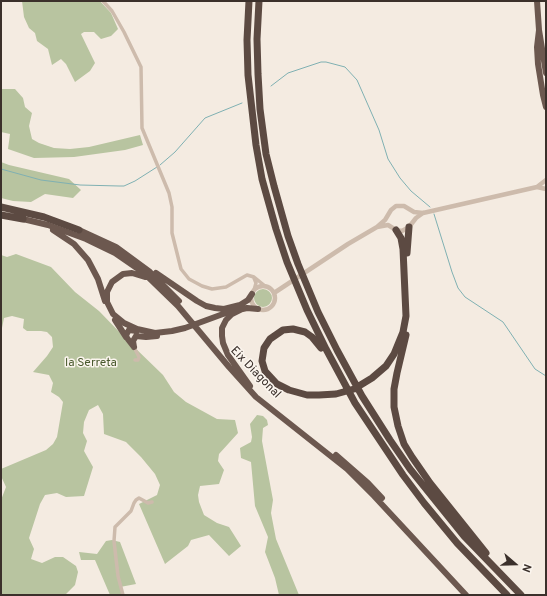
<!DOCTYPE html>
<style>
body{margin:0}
#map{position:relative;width:547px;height:596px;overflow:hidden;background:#f4ebe1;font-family:Overpass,sans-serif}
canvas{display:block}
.frame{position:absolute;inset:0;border:2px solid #3b302b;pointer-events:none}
.north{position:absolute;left:495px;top:544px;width:40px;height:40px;-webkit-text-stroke:3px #fbf5ee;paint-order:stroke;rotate:110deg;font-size:11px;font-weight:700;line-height:16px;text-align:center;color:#3b302b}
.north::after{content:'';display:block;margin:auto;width:14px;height:18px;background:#3b302b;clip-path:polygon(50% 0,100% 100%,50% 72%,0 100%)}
</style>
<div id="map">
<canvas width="547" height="596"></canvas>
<div class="frame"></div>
<div class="north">N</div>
</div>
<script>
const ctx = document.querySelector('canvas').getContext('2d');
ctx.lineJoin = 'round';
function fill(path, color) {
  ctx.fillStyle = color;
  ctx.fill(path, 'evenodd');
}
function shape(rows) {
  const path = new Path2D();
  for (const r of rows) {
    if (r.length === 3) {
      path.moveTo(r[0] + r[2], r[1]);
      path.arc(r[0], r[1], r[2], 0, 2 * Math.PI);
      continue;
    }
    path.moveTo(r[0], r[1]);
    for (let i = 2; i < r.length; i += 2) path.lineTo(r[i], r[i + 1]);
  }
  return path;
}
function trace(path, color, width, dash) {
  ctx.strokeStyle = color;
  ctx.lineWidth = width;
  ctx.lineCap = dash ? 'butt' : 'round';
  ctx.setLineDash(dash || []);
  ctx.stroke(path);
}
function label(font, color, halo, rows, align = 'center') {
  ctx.font = font + ' Overpass,sans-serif';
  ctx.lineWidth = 3;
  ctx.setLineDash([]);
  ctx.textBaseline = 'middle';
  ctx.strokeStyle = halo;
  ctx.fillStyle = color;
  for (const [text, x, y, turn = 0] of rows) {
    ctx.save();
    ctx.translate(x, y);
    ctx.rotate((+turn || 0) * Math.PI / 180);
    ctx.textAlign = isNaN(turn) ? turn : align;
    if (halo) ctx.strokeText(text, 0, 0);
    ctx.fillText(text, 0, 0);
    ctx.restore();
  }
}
const green = shape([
 [22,1,100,1,111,13,118,29,111,36,101,39,94,32,84,32,81,34,95,63,90,71,75,82,66,64,61,59,52,65,48,49,37,41,35,33,29,28,24,17],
 [1,89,15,89,23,98,25,107,32,113,29,126,32,139,39,143,54,148,70,149,89,147,140,135,143,145,125,150,74,157,34,158,8,149,10,134,1,132],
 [1,162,9,165,69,179,81,190,73,198,45,194,31,202,13,201,1,198],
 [16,254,51,267,75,292,99,311,130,343,163,375,174,392,186,402,217,419,235,420,238,433,219,454,218,461,224,470,219,484,200,486,198,495,199,502,204,515,217,523,229,527,241,546,229,556,209,535,191,540,188,546,165,564,139,504,157,495,160,485,155,474,141,457,126,442,104,434,103,414,98,405,89,410,84,422,83,433,87,441,84,451,93,467,84,496,66,497,57,493,45,495,40,504,29,538,34,549,31,559,42,563,55,557,63,557,76,566,78,572,75,585,65,595,1,595,1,500,6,487,1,476,1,469,46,450,53,444,57,437,63,402,59,397,51,392,53,383,49,375,33,372,47,356,53,347,52,337,47,332,41,331,27,331,23,328,24,319,12,316,4,318,1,333,1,255,7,257],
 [263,298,9],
 [257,415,263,416,267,420,268,425,263,428,262,441,273,500,271,513,276,539,299,595,279,595,275,578,265,552,268,537,255,506,251,462,241,458,240,448,251,442,252,437,250,424],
 [112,540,120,542,136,584,120,587,122,595,110,595,95,560,81,560,79,552,97,554,106,541]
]);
const stream = shape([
 [271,86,288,73,321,62,326,62,345,67,357,80,379,130,388,159,400,178,411,191,430,207],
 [160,165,175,152,205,118,242,103],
 [1,169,41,180,80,185,119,186,124,186,135,181,157,167],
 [434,214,452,272,458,288,465,297,503,322,535,369,546,376]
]);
const minor = shape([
 [103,1,112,11,124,32,141,67,142,128,169,193,172,207,172,233,181,269,189,279,202,286,212,289,226,287,247,275,254,277,265,286],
 [254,290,256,283,254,278],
 [134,347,139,357,138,360,135,360],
 [123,595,118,576,114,541,115,527,131,511,134,503,136,500,139,498,148,503,152,502]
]);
const tertiary = shape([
 [537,187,546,180],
 [377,227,388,225,396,230,402,231,409,227,416,218,423,213],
 [263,298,12],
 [274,293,348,244,377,227,385,220,391,210,396,206,404,206,414,212,423,213,537,187,546,189]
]);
const trunk = shape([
 [537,1,539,30,546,73],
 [539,30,537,47,538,64,543,95,546,107],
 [23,219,48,225,86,239,115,253,144,273,178,306,229,367,256,397,347,469,374,496,466,595],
 [53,230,74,244,88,260,98,279,105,301],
 [79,230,116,247,150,272,179,301],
 [156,273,197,301,206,306,215,308,224,309,240,305,248,300,252,294],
 [145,277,132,273,123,274,112,282,107,292,107,302,113,314,124,323,137,329,155,333,172,331,185,328,223,314,240,305],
 [242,309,232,314,226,320,222,328,222,336,223,343,228,355,250,386],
 [238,310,247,308,258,309],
 [115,320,126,337],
 [134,347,127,338,126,335,129,330,137,331],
 [134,347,133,341,136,336,146,337,157,336],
 [336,455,368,483,382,498]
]);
const motorway = shape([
 [249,1,247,40,248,75,256,145,262,179,276,229,287,262,307,310,326,349,355,403,403,475,424,503,457,543,507,595],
 [259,1,257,39,258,74,260,109,266,154,274,186,288,236,298,264,318,312,337,350,362,396,390,440,410,469,464,536,521,595],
 [1,207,44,217,79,230],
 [1,215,23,219],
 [407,253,409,227],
 [406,335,397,373,394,389,394,407,398,426,404,444,412,457,430,483,486,553],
 [321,348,312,337,305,332,293,329,283,330,270,339,264,348,262,361,265,371,277,384,289,390,307,395,319,395,336,394,354,389,372,378,386,366,394,354,403,332,406,316,403,249,401,238,396,230]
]);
const parkNames = [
 ["la Serreta",91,364]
];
const streetNames = [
 ["Eix Diagonal",255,373,46]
];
fill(green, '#b8c4a0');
trace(stream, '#7fb0b2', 1);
trace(minor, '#cdbbac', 3.5);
trace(tertiary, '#cdbbac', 4.5);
trace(trunk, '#6c584f', 6);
trace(motorway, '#5c4a42', 7);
label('12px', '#4a5a2e', '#fbf5ee', parkNames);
label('12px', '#3b302b', '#fbf5ee', streetNames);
</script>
